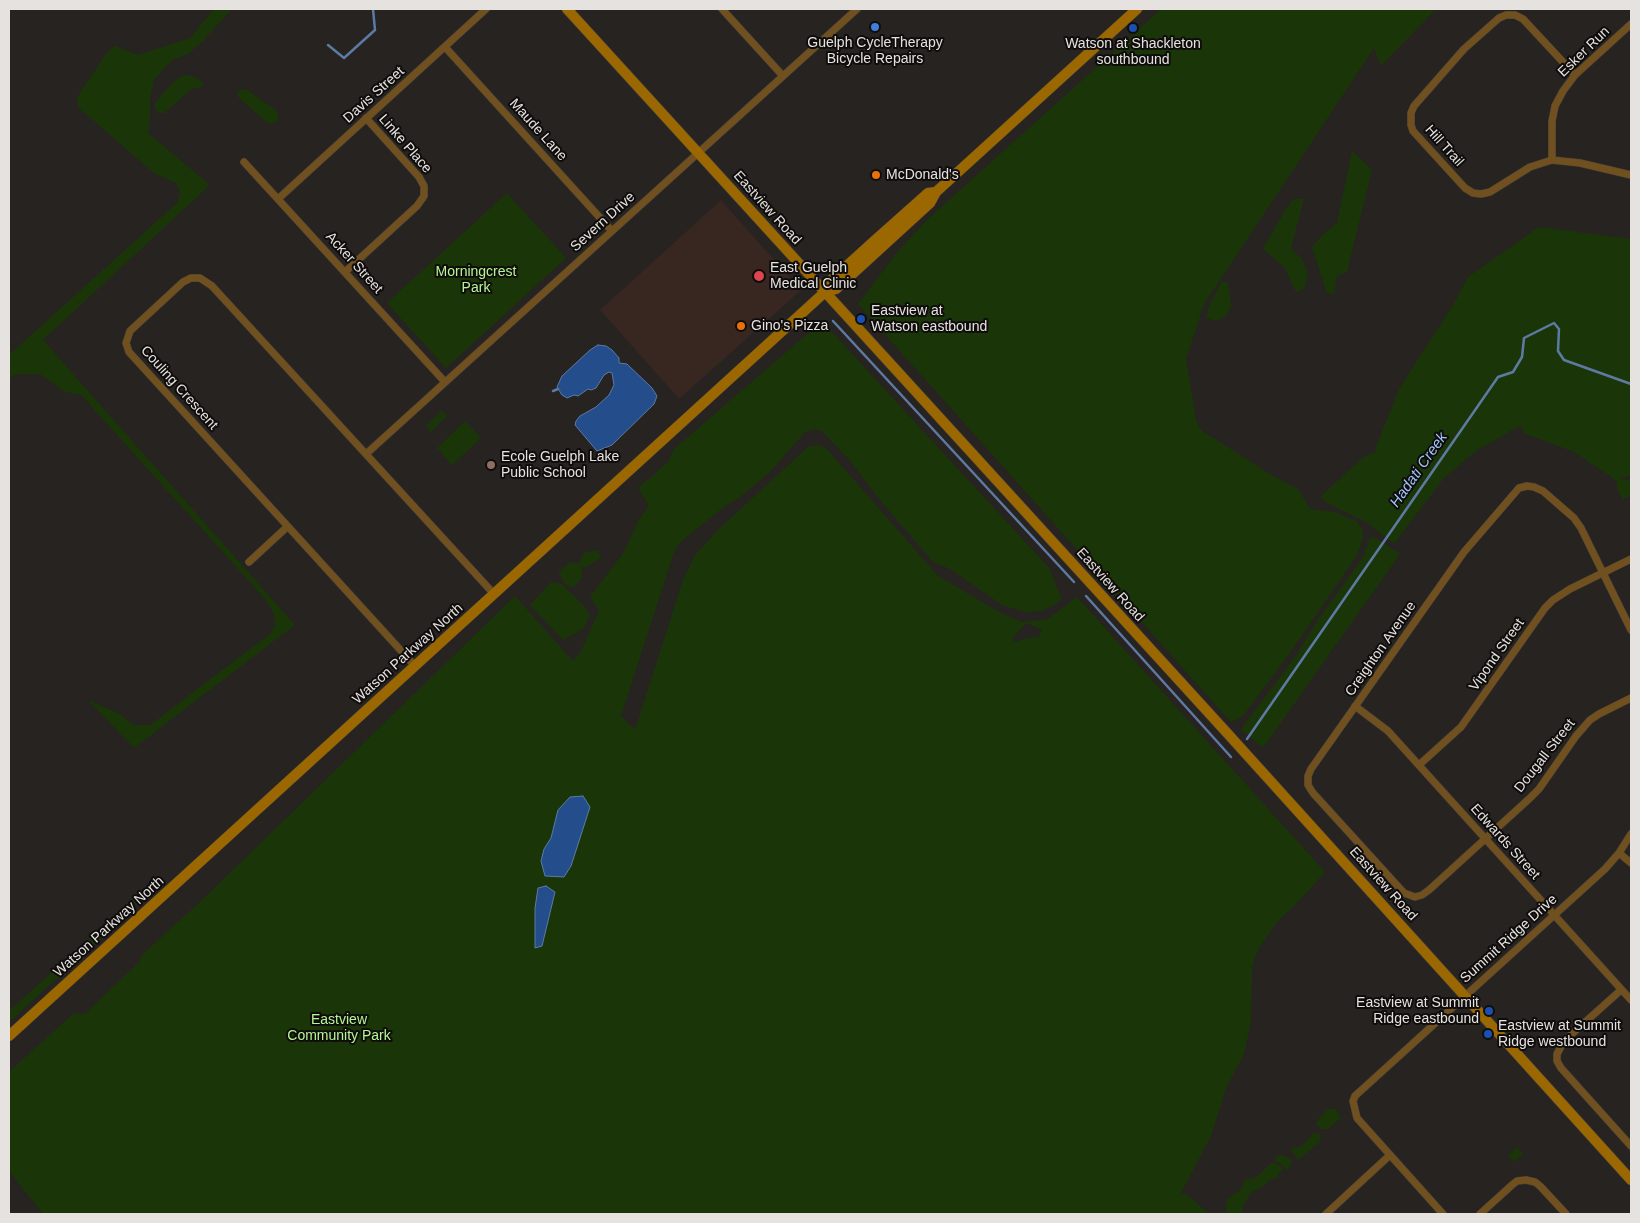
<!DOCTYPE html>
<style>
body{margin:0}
#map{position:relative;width:1640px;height:1223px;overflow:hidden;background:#272320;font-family:Helvetica,sans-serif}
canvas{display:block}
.frame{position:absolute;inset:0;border:10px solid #e6e2e0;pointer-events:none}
</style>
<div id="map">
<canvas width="1640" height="1223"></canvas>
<div class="frame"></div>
</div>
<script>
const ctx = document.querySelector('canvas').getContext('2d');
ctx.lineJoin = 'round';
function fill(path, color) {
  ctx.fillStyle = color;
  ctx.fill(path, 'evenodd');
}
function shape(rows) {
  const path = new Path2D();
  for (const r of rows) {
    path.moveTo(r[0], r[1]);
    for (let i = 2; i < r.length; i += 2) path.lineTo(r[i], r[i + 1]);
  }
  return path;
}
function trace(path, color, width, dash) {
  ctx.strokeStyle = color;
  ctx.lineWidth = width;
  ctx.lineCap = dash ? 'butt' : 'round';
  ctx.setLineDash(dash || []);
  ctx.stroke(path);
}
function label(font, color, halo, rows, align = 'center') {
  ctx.font = font + ' Helvetica,sans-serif';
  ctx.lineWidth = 4;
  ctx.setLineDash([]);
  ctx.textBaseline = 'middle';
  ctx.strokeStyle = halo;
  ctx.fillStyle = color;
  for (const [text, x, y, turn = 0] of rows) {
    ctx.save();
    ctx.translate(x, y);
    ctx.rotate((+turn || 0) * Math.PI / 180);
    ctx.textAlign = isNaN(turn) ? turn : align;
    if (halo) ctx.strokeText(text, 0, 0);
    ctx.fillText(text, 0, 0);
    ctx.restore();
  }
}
const commercial = shape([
 [721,200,801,290,679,399,600,310]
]);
const green = shape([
 [214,9,232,9,202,42,188,54,172,60,154,80,150,98,150,118,148,133,210,185,43,340,295,625,134,748,88,700,118,713,134,725,150,725,271,633,275,625,274,614,266,600,81,395,65,392,40,374,15,374,9,380,9,355,177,203,180,192,176,183,154,173,79,108,77,99,79,94,108,51,115,46,138,55,190,38],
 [1161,9,1436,9,1381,66,1374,48,1204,304,1186,359,1196,420,1201,430,1270,474,1298,489,1310,509,1335,512,1356,521,1362,529,1363,537,1357,555,1290,653,1243,716,1231,722,858,304,898,251,927,220],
 [190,75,202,81,203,85,202,87,195,88,189,91,164,113,160,113,155,110,155,103,171,84,182,76],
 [240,89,247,90,276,110,278,114,278,120,274,123,269,124,238,97,238,92],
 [1352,151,1372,170,1347,272,1337,276,1334,294,1327,293,1312,247,1322,235,1337,223],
 [507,193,566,258,446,368,387,303],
 [1294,199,1304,199,1291,248,1303,260,1308,274,1304,289,1296,292,1284,267,1263,249,1284,212],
 [1539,227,1631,239,1631,475,1620,479,1631,481,1631,496,1623,499,1617,489,1617,481,1574,452,1524,433,1521,425,1476,451,1444,478,1394,544,1366,522,1331,505,1320,497,1366,455,1375,453,1376,447,1399,389,1453,305,1468,277],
 [1222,281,1228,283,1231,306,1226,316,1216,321,1206,318,1209,306],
 [813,329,832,332,1050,569,1056,586,1062,598,1054,605,1042,611,1025,612,1002,605,950,569,933,562,884,505,851,462,822,431,814,429,805,432,770,472,741,496,720,510,683,540,675,549,621,716,635,730,683,580,695,555,720,528,809,446,820,445,826,448,938,576,999,612,1022,622,1048,619,1077,597,1325,872,1297,903,1277,922,1259,948,1255,957,1252,967,1251,1022,1244,1054,1226,1088,1211,1136,1181,1193,1187,1195,1210,1214,43,1214,9,1171,9,1072,74,1013,85,1014,140,961,141,956,204,898,515,596,573,661,580,653,599,610,590,597,624,552,638,521,649,506,638,488,668,462,674,449],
 [1026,623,1042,630,1039,637,1028,638,1015,642,1012,639],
 [442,410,447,416,431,432,426,426],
 [465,421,481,438,452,465,437,448],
 [1373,536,1400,554,1263,748,1241,729,1295,657,1317,621,1359,563,1364,555,1369,539],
 [596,550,599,553,601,558,584,568,580,567,582,570,582,577,574,587,566,585,558,573,570,562,578,564,584,553],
 [551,582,562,584,583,605,590,615,583,629,563,640,530,605],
 [134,898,136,902,132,910,9,1022,9,1011],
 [1328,1109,1336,1109,1341,1118,1328,1129,1321,1129,1316,1124,1319,1118],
 [1314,1133,1321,1134,1320,1142,1298,1160,1291,1150,1294,1147,1301,1147],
 [1517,1147,1523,1154,1514,1162,1508,1155],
 [1282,1155,1291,1159,1291,1165,1287,1170,1281,1164,1275,1161,1276,1156],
 [1271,1163,1275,1163,1283,1168,1276,1179,1269,1180,1264,1186,1252,1192,1245,1202,1241,1214,1224,1214,1227,1208,1226,1200,1241,1189,1245,1180,1257,1177]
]);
const water = shape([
 [598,345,606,346,612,350,619,358,619,363,627,364,652,388,657,396,654,404,612,445,597,451,575,425,576,421,580,416,596,407,609,395,614,385,612,373,609,372,604,375,596,388,591,390,588,389,578,396,574,395,567,398,562,395,557,387,562,376,590,350,598,345],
 [583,796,590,807,571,866,564,877,545,876,541,861,544,849,551,838,558,810,570,797,583,796],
 [546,886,555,892,542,946,535,948,535,908,538,888,546,886]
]);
const stream = shape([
 [328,45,344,58,375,30,373,9],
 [833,321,1074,582],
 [553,391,558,389],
 [1086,596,1231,757],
 [1247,739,1498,377,1513,372,1522,357,1524,338,1554,323,1559,329,1558,351,1564,360,1631,384]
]);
const street = shape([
 [722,9,783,76],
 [445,47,612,231],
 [1575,75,1523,19,1515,15,1506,15,1499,18,1464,49,1414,106,1411,113,1411,125,1413,131,1465,188,1473,193,1481,194,1490,192,1530,167,1552,160,1580,163,1631,175],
 [1552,160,1552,121,1555,106,1563,91,1575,75,1631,24],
 [244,162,445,382],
 [278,199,486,9],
 [345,272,417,206,424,196,424,186,419,177,366,118],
 [366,454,857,9],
 [249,562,287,527],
 [1631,630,1581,528,1574,518,1543,491,1534,487,1527,486,1519,488,1464,552,1311,769,1308,776,1308,785,1313,793,1404,893,1415,897,1422,895,1429,890,1530,798,1539,789,1576,736,1590,720,1599,714,1631,698],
 [415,666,129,352,126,343,130,331,183,282,191,278,200,278,212,286,494,594],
 [1355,706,1388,731,1631,1000],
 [1419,765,1461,727,1545,608,1553,600,1570,589,1631,559],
 [1619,853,1631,863],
 [1621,990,1564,1041,1557,1054,1557,1061,1561,1068,1631,1146],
 [1326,1214,1390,1155],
 [1443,1214,1357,1118,1353,1101,1355,1096,1605,869,1619,853,1631,834],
 [1480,1214,1512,1185,1517,1181,1526,1180,1535,1182,1540,1186,1566,1214]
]);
const secondary = shape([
 [567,9,1228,734,1631,1180],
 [825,292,829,282,873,242,928,193,936,192],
 [9,1036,825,292,836,289,930,203,936,192,1137,9]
]);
const markers = [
 [875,27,5,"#3f7fe0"],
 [1133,28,5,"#1a4fb4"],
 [876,175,5,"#e8710a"],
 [759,276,6,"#e0444e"],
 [861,319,5,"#1a4fb4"],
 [741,326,5,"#e8710a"],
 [491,465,5,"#8d6e63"],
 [1489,1011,5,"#1a4fb4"],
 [1488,1034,5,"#1a4fb4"]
];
const poiNames = [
 ["Guelph CycleTherapy",875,43,"center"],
 ["Bicycle Repairs",875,59,"center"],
 ["Watson at Shackleton",1133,44,"center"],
 ["southbound",1133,60,"center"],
 ["McDonald's",886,175],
 ["East Guelph",770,268],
 ["Medical Clinic",770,284],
 ["Eastview at",871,311],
 ["Watson eastbound",871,327],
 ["Gino's Pizza",751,326],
 ["Ecole Guelph Lake",501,457],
 ["Public School",501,473],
 ["Eastview at Summit",1479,1003,"right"],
 ["Ridge eastbound",1479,1019,"right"],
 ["Eastview at Summit",1498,1026],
 ["Ridge westbound",1498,1042]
];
const streetNames = [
 ["Esker Run",1584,52,-44],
 ["Davis Street",374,95,-42],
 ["Maude Lane",538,130,48],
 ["Linke Place",405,144,49],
 ["Hill Trail",1444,146,48],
 ["Eastview Road",767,208,48],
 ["Severn Drive",603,222,-42],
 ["Acker Street",354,263,48],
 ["Couling Crescent",179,388,48],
 ["Eastview Road",1110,585,48],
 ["Creighton Avenue",1381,649,-55],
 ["Watson Parkway North",408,654,-42],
 ["Vipond Street",1497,655,-55],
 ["Dougall Street",1545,756,-52],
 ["Edwards Street",1505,842,48],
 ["Eastview Road",1383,884,48],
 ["Watson Parkway North",109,927,-42],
 ["Summit Ridge Drive",1509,939,-42]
];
const parkNames = [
 ["Morningcrest",476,272],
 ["Park",476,288],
 ["Eastview",339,1020],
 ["Community Park",339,1036]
];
const waterNames = [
 ["Hadati Creek",1419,470,-55]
];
fill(commercial, '#382621');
fill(green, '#1a3608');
fill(water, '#234d8b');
trace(water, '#5e7aa4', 1);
trace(stream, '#5e7aa4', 2.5);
trace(street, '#423e3b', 8);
trace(secondary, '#423e3b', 11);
trace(street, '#70501f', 7);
trace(secondary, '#9b6701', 10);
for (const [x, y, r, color] of markers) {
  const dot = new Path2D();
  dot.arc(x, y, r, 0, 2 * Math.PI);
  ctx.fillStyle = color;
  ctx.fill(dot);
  trace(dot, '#0f0d0b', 2);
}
label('14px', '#e6e2e0', '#0f0d0b', poiNames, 'left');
label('14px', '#e6e2e0', '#0f0d0b', streetNames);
label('14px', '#b5f695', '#0f0d0b', parkNames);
label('italic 15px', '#a1c5fb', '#0f0d0b', waterNames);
</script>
